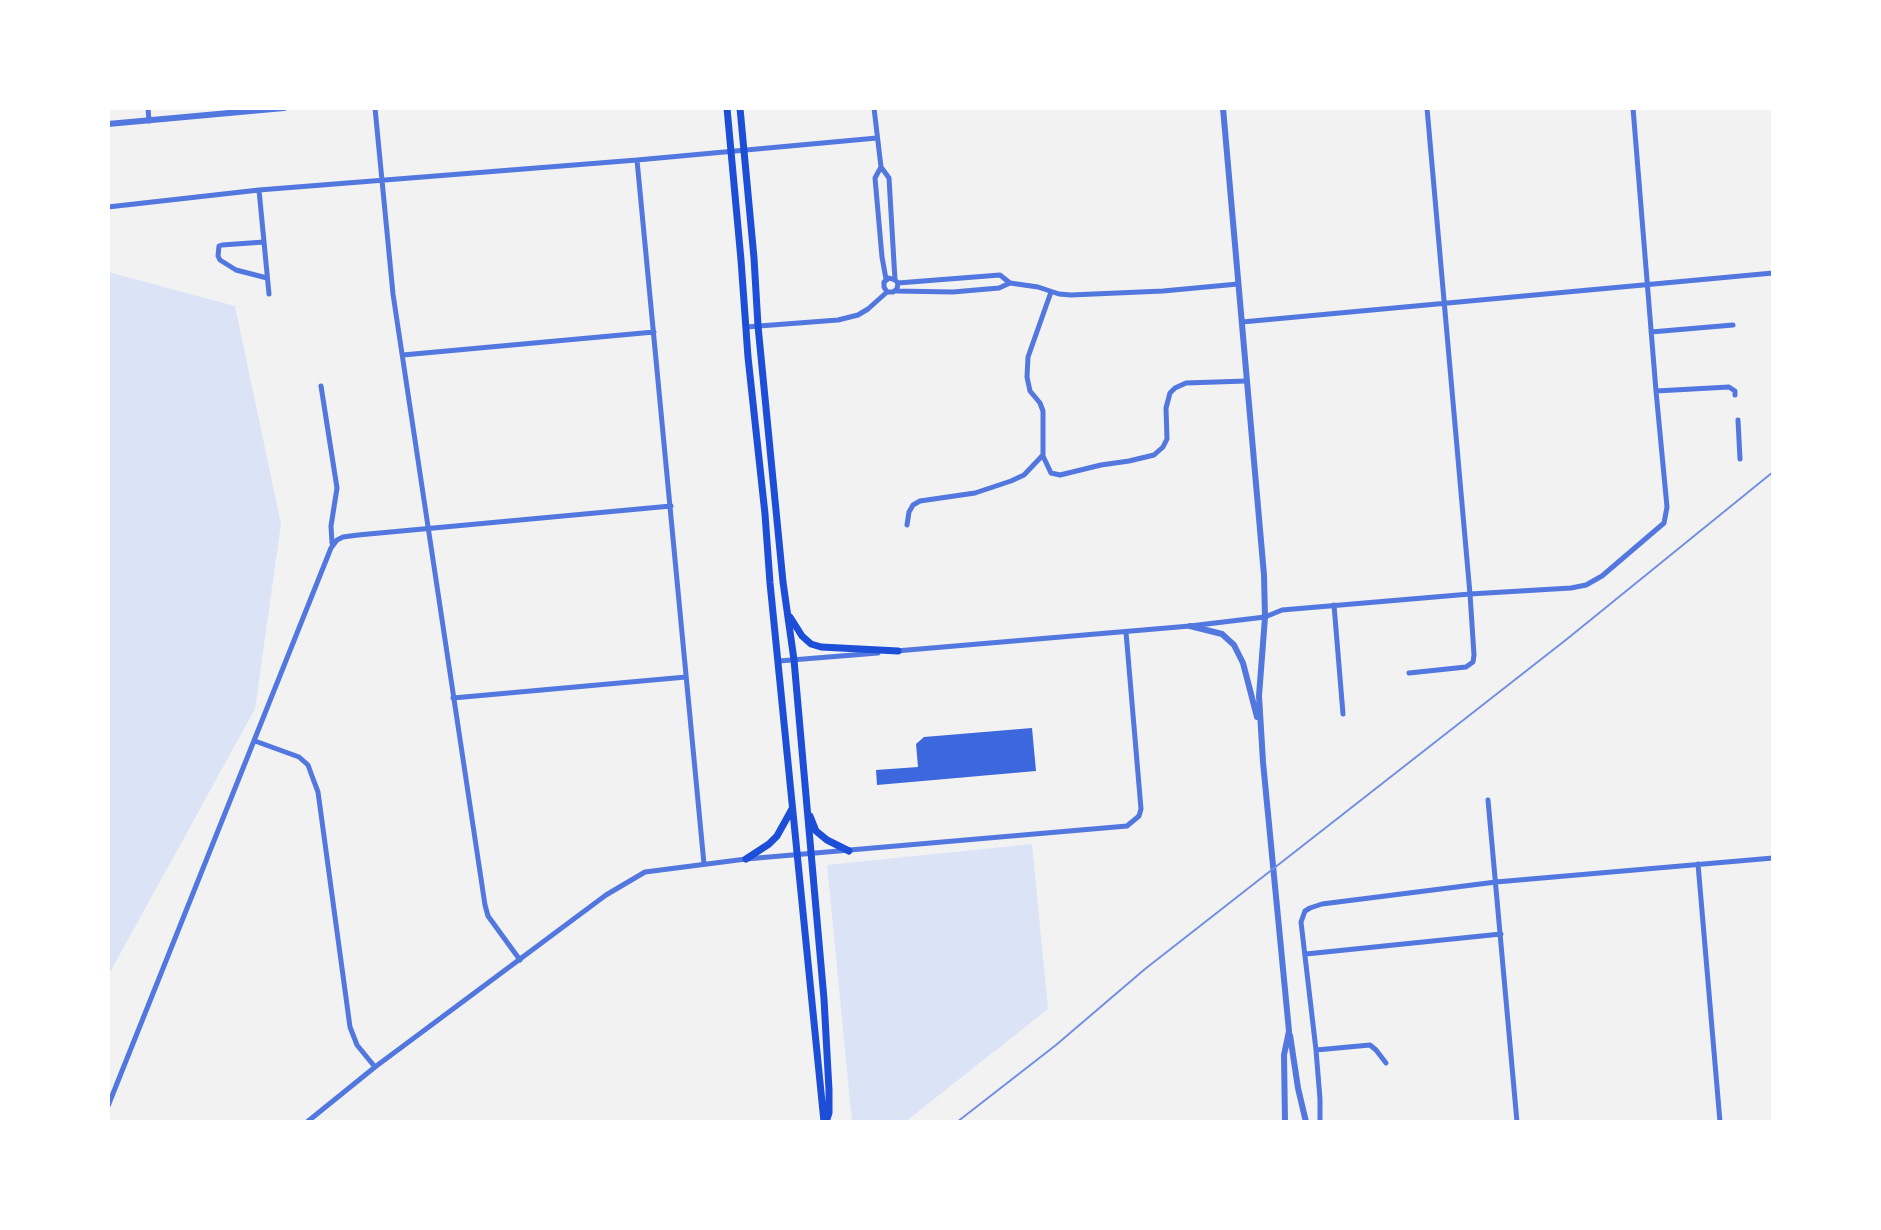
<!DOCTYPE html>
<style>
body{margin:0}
#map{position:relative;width:1881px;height:1230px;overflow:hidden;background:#f2f2f2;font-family:"Libre Baskerville",serif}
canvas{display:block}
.frame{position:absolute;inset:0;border:110px solid #fff;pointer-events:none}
</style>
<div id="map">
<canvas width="1881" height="1230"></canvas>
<div class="frame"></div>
</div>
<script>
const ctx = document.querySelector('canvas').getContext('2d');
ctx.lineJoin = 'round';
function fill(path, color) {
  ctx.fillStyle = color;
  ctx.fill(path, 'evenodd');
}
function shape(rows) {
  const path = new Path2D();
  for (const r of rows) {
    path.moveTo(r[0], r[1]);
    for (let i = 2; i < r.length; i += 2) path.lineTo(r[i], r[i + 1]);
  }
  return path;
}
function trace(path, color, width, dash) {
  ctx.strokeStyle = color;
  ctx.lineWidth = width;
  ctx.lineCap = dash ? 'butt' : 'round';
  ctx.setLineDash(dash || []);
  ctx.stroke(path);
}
const green = shape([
 [108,272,235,306,281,524,255,709,108,976],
 [1032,844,1048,1009,905,1122,852,1122,827,865]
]);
const building = shape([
 [1032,728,1036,771,877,785,876,770,918,767,916,744,924,737]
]);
const minor = shape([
 [148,108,149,121],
 [375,108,393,294,485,905,488,916,520,960],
 [874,108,881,167,889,178,895,280],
 [637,160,704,864],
 [881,167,875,178,882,257,886,279],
 [259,190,269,294],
 [108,207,259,190,637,160,877,138],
 [264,242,222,245,219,246,218,256,220,260,236,270,267,278],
 [898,283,897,289,893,292,887,292,884,287,884,282,889,278,895,280,898,283,1000,275,1010,283,1038,287,1059,294,1071,295,1163,291,1238,284],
 [896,291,953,292,999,288,1010,283],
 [1051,292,1028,357,1027,377,1030,391,1040,403,1043,411,1043,456,1051,473,1060,475,1101,465,1129,461,1154,455,1163,447,1167,439,1166,408,1170,393,1175,388,1186,383,1246,381],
 [1242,322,1773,273],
 [746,327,838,320,858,315,868,309,887,292],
 [1651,332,1733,325],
 [403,355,654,332],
 [321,386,337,488,331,526,332,543],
 [1656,391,1729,387,1735,391,1735,395],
 [1738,420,1740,459],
 [907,525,909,512,913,505,920,501,975,493,1011,481,1024,475,1042,456],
 [1334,605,1343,714],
 [896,651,1190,626,1265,617,1282,610,1470,594,1571,588,1586,585,1602,576,1664,523,1667,507,1656,391,1633,108],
 [779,661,878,653],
 [1409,673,1466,667,1473,662,1474,655,1470,594,1427,108],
 [453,698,686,677],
 [255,741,299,757,308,765,312,776,318,792,350,1027,357,1045,375,1067],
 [1488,800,1517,1122],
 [1698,864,1720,1122],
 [1306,954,1501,934],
 [1316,1050,1370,1045,1376,1050,1386,1063],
 [108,1106,331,548,337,540,343,537,358,535,671,506],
 [307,1122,375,1067,606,895,645,872,746,859,1127,826,1139,816,1141,809,1126,632],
 [1320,1122,1320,1099,1316,1050,1301,922,1305,911,1310,908,1322,904,1496,882,1773,858]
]);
const tertiary = shape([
 [1223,108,1264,575,1265,617,1259,696,1263,762,1289,1031,1284,1055,1285,1122],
 [108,124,284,108],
 [1190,626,1222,634,1234,645,1243,663,1257,717],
 [1290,1035,1298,1088,1306,1122]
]);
const secondary = shape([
 [727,108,741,260,748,357,765,514,770,583,824,1122],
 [740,108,754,258,758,326,783,582,794,660,824,999,829,1090,829,1113,826,1122],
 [790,617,802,636,811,644,821,647,898,651],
 [810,816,816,831,827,840,849,851],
 [746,859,769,844,777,836,792,809]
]);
const rail = shape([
 [957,1122,1056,1045,1145,969,1567,639,1773,472]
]);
fill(green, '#dbe4f7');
fill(building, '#3d67dc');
trace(minor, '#5277de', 5);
trace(tertiary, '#5277de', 6);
trace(secondary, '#1d4ed8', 7);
trace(rail, '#7290e2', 2);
</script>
